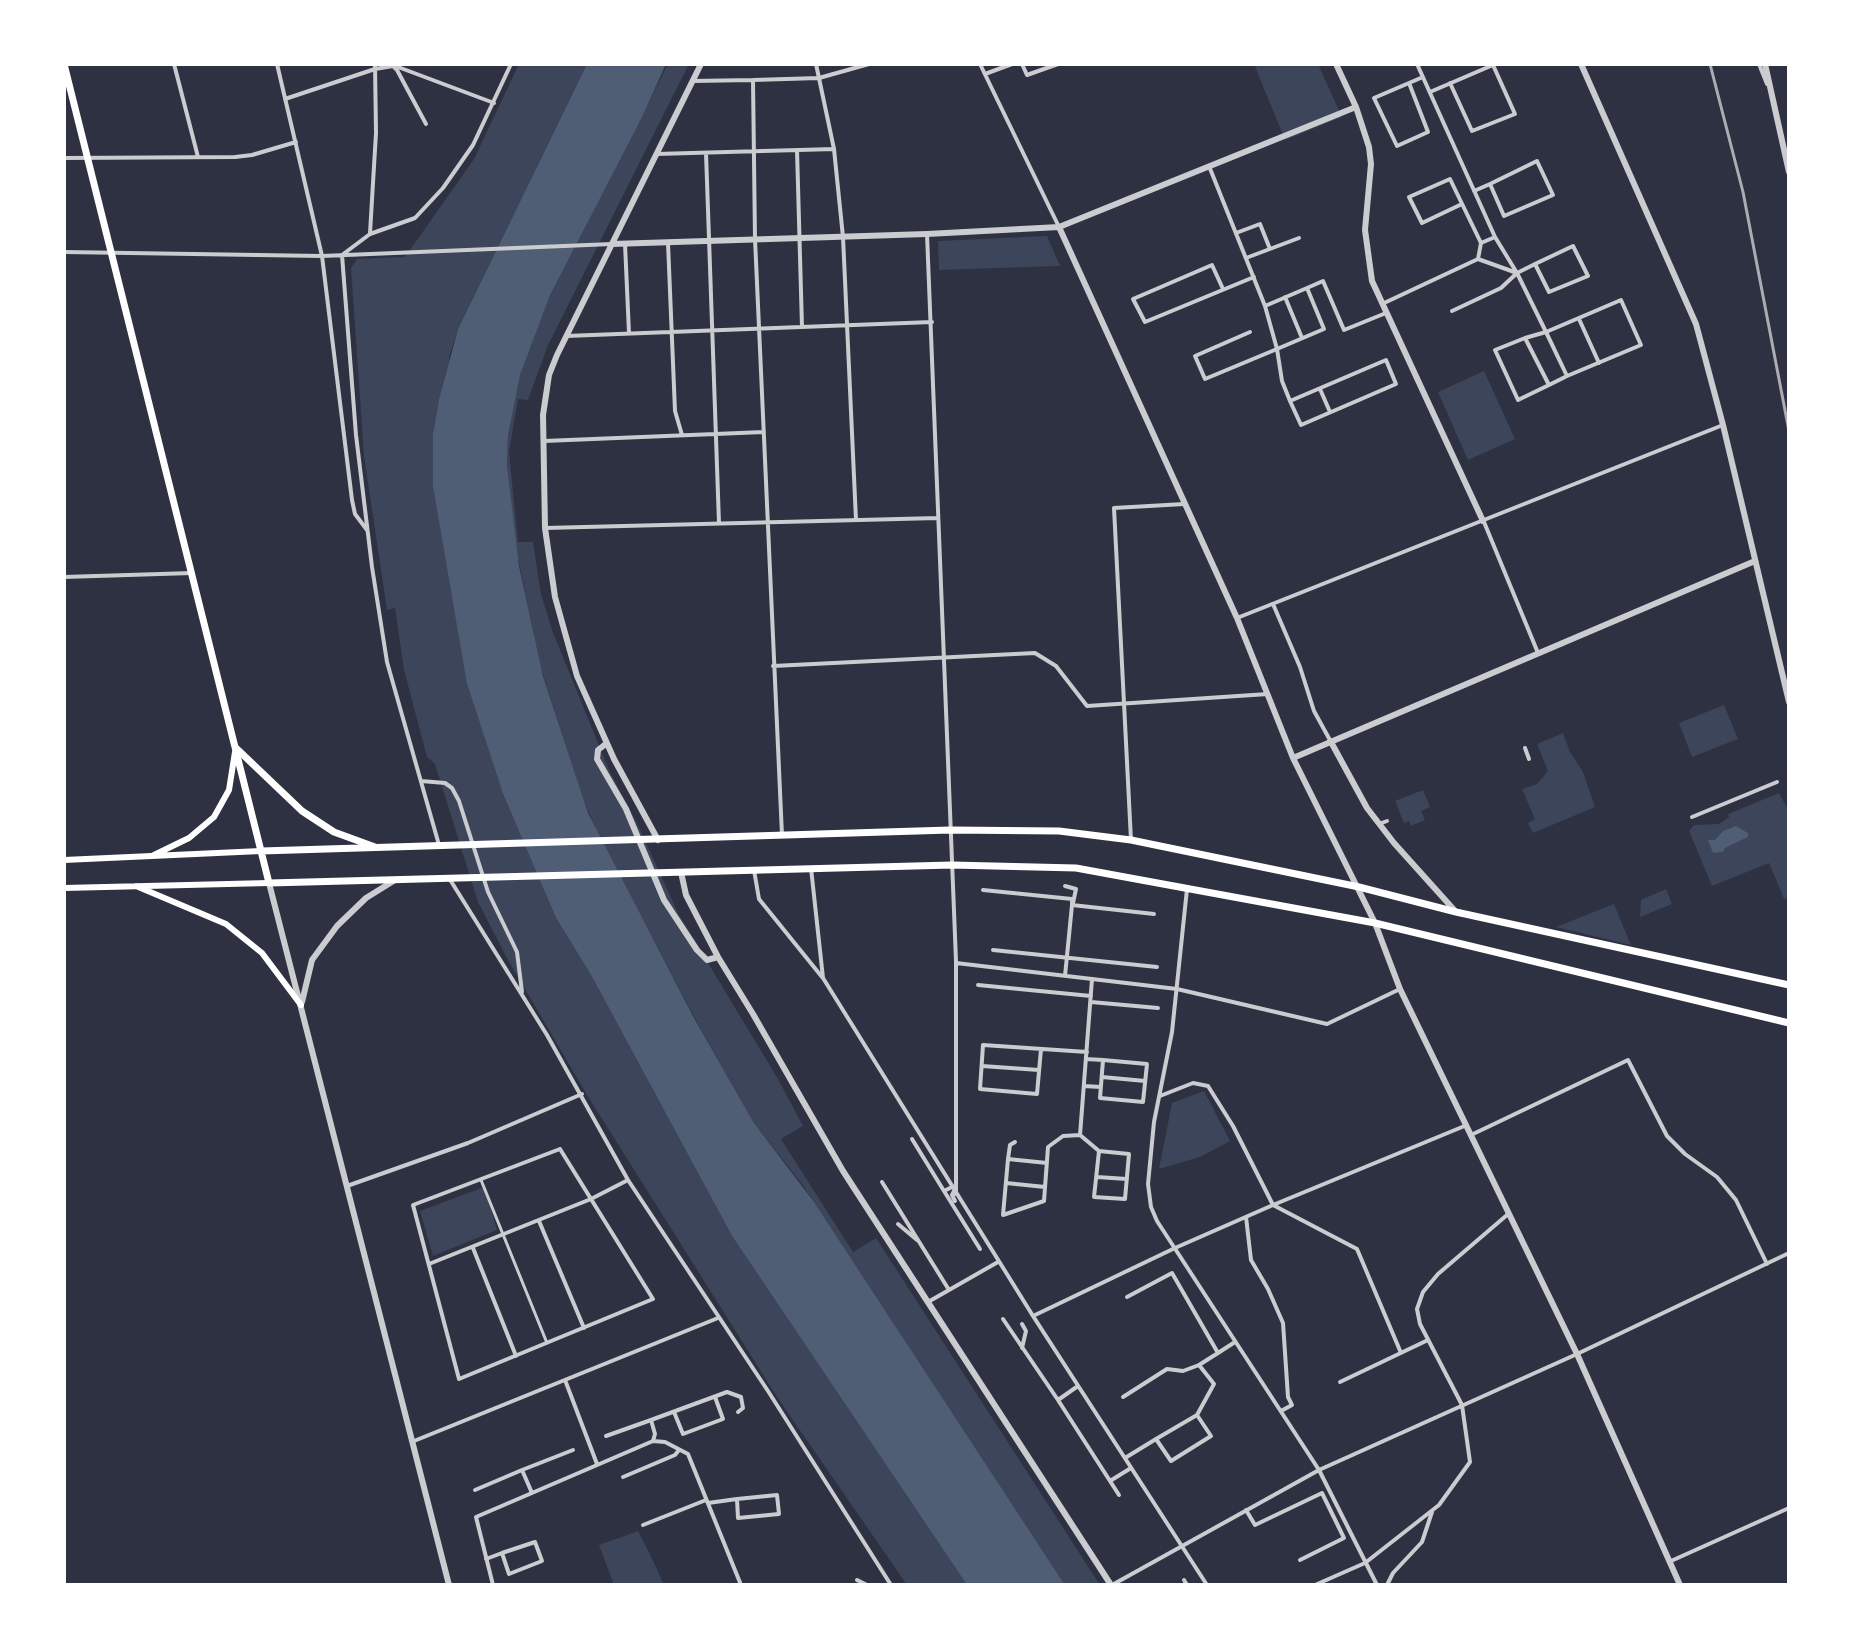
<!DOCTYPE html>
<style>
body{margin:0}
#map{position:relative;width:1853px;height:1649px;overflow:hidden;background:#2d3142;font-family:"Work Sans",sans-serif}
canvas{display:block}
.frame{position:absolute;inset:0;border:66px solid #fff;pointer-events:none}
</style>
<div id="map">
<canvas width="1853" height="1649"></canvas>
<div class="frame"></div>
</div>
<script>
const ctx = document.querySelector('canvas').getContext('2d');
ctx.lineJoin = 'round';
function fill(path, color) {
  ctx.fillStyle = color;
  ctx.fill(path, 'evenodd');
}
function shape(rows) {
  const path = new Path2D();
  for (const r of rows) {
    path.moveTo(r[0], r[1]);
    for (let i = 2; i < r.length; i += 2) path.lineTo(r[i], r[i + 1]);
  }
  return path;
}
function trace(path, color, width, dash) {
  ctx.strokeStyle = color;
  ctx.lineWidth = width;
  ctx.lineCap = dash ? 'butt' : 'round';
  ctx.setLineDash(dash || []);
  ctx.stroke(path);
}
const green = shape([
 [519,64,587,64,458,329,449,357,467,684,503,794,556,918,591,975,732,1236,967,1585,907,1585,779,1400,587,1095,508,960,478,902,435,764,427,757,404,670,395,608,387,610,364,456,351,268,357,259,405,257,474,159],
 [668,64,689,64,548,345,528,400,518,399,509,452,518,542,533,542,541,594,552,630,609,770,637,823,678,913,778,1079,803,1126,781,1139,853,1252,876,1238,1100,1585,1065,1585,802,1184,754,1123,697,1022,602,842,584,802,541,668,517,553,507,470,508,433,517,383,543,307],
 [1254,64,1318,64,1342,117,1285,140],
 [1047,236,1060,266,939,270,938,241],
 [1484,371,1515,439,1468,460,1438,392],
 [1724,705,1738,739,1692,757,1679,723],
 [1563,733,1570,752,1583,772,1595,807,1533,833,1528,823,1535,819,1522,789,1537,784,1548,771,1537,744],
 [1423,790,1430,807,1421,811,1425,820,1411,826,1409,821,1404,823,1395,801],
 [1779,793,1789,811,1789,897,1784,899,1769,863,1712,886,1689,831,1694,825,1719,824,1729,817,1728,814],
 [1666,889,1672,904,1640,917,1641,900],
 [1614,904,1631,945,1556,927],
 [1204,1091,1230,1141,1200,1157,1159,1169,1172,1103],
 [484,1187,497,1230,433,1256,420,1211],
 [638,1531,650,1554,664,1585,614,1585,599,1545]
]);
const water = shape([
 [587,64,666,64,641,119,550,295,520,375,508,435,507,466,519,566,543,676,588,813,693,1016,754,1123,814,1202,1065,1585,967,1585,732,1236,591,975,556,918,503,794,467,684,433,486,433,435,439,400,458,329],
 [1736,826,1748,833,1748,837,1725,848,1723,852,1713,853,1708,840,1715,840,1723,831]
]);
const pedestrian = shape([
 [481,1180,547,1343]
]);
const minor = shape([
 [174,64,198,157],
 [277,64,322,256,352,500,355,514,367,530],
 [816,64,834,149,843,237,856,520],
 [980,64,1059,227],
 [1022,64,1027,75,1058,64],
 [1417,64,1495,237],
 [1759,64,1767,84],
 [398,67,494,103],
 [985,74,1012,64],
 [753,80,819,78,869,64],
 [692,81,753,80,755,239,782,835],
 [1409,83,1428,132,1397,146,1374,98,1423,77],
 [1430,92,1493,65,1515,114,1472,131,1450,83],
 [285,99,375,69,393,66,397,70,426,124],
 [797,150,802,327],
 [706,153,719,523],
 [656,154,834,149],
 [64,158,235,157,252,155,296,142],
 [1209,166,1265,306,1277,349,1324,329,1307,288,1265,306],
 [1474,191,1490,184,1537,161,1553,195,1504,216,1490,184],
 [1462,204,1422,223,1409,197,1450,179,1481,243],
 [370,233,376,133,375,64],
 [1236,233,1260,224,1270,249],
 [927,234,956,961,956,1194],
 [668,243,675,411,682,435],
 [625,244,629,333],
 [64,252,322,256,612,244],
 [1246,258,1299,238],
 [1478,259,1481,243,1495,237,1517,273,1546,332,1567,376,1641,345,1621,300,1546,332,1525,338,1549,385,1567,376],
 [1307,288,1323,281,1344,330,1386,313],
 [1223,289,1212,265,1133,299,1145,322,1254,277],
 [1285,297,1302,338],
 [1382,304,1478,259,1517,273,1535,264,1573,246,1588,276,1549,292,1535,264],
 [1452,311,1501,288,1517,273],
 [1579,319,1599,363],
 [1250,332,1195,356,1205,379,1277,349,1282,381,1290,401,1301,425,1396,384,1386,360,1290,401],
 [566,336,932,322],
 [1525,338,1495,350,1518,400,1549,385],
 [1320,389,1330,412],
 [544,441,764,432],
 [1484,522,1538,653],
 [545,528,938,518],
 [64,577,192,573],
 [1273,604,1300,667,1314,711,1331,742],
 [1237,618,1723,425],
 [773,666,1035,653,1056,666,1087,706,1268,694],
 [1525,748,1529,759],
 [421,781,445,783,452,788,459,801,488,892,517,952,522,992],
 [1692,817,1777,782],
 [1379,824,1387,821],
 [1131,840,1114,508,1184,504],
 [439,845,387,662,372,567,356,435,342,255,370,234,415,218,443,188,473,145,511,64],
 [811,868,823,978,1033,1316,1207,1585],
 [754,870,759,899,822,977],
 [449,878,547,1035,628,1180,768,1391,891,1585],
 [1065,886,1076,889,1073,903],
 [1187,889,1172,1032,1154,1122,1148,1184,1151,1207,1157,1221,1319,1470,1377,1585],
 [983,890,1072,899,1072,905],
 [993,950,1157,967],
 [956,963,1177,989,1327,1024,1400,989],
 [1065,976,1072,905,1154,914],
 [978,985,1091,996],
 [1091,1002,1158,1008],
 [1041,1049,1037,1094,980,1089,983,1045,1087,1052],
 [1086,1059,1103,1060,1147,1064,1143,1102,1100,1098,1103,1060],
 [982,1066,1039,1070],
 [1102,1077,1145,1081],
 [1084,1086,1101,1087],
 [1160,1096,1193,1083,1208,1086,1233,1126,1273,1205,1357,1249,1401,1353],
 [1080,1135,1092,979],
 [1471,1135,1628,1060,1667,1136,1685,1154,1717,1177,1736,1200,1767,1264],
 [912,1139,944,1191],
 [560,1149,653,1299,459,1379,413,1205,560,1149],
 [1008,1159,1010,1145,1015,1142],
 [1047,1163,1008,1159,1003,1215,1044,1201,1048,1147,1063,1136,1080,1135,1099,1151,1129,1154,1125,1199,1094,1197,1099,1151],
 [1097,1177,1127,1179],
 [882,1182,949,1290],
 [1006,1183,1045,1187],
 [347,1186,468,1143,582,1094],
 [952,1187,944,1191,980,1249],
 [954,1191,952,1195,955,1201],
 [1246,1217,1251,1260,1268,1289,1283,1323,1288,1397,1292,1405,1281,1411],
 [539,1221,584,1328],
 [898,1224,917,1240],
 [473,1248,516,1356],
 [429,1264,591,1199,628,1180],
 [1127,1297,1172,1273,1218,1353,1235,1342],
 [928,1302,998,1262],
 [1033,1316,1175,1248,1273,1205,1467,1125],
 [1003,1319,1058,1400,1078,1386],
 [1022,1324,1026,1331,1022,1348],
 [565,1380,597,1464],
 [1340,1382,1428,1340],
 [1123,1397,1167,1369,1183,1371,1199,1365],
 [1058,1400,1110,1481,1131,1468],
 [674,1412,683,1434,723,1419,715,1397],
 [1197,1415,1156,1439,1171,1461,1211,1436,1197,1415,1214,1384,1199,1365,1218,1353],
 [606,1436,651,1420],
 [414,1441,718,1318],
 [653,1441,655,1434,651,1420,727,1392,741,1397,743,1408,738,1412],
 [1125,1458,1156,1439],
 [522,1470,573,1450],
 [623,1477,675,1455,679,1450],
 [1110,1481,1119,1495],
 [475,1490,522,1470,532,1493],
 [708,1503,737,1499,777,1495,779,1514,738,1518,737,1499],
 [1246,1510,1255,1525,1322,1493,1344,1538,1300,1560],
 [643,1525,706,1500],
 [486,1559,502,1553,535,1542,542,1561,509,1574,502,1553],
 [1671,1561,1789,1508],
 [857,1580,867,1585],
 [1184,1580,1187,1585],
 [493,1585,476,1517,653,1441,665,1442,688,1454,741,1585],
 [841,1585,844,1585],
 [1112,1585,1319,1470,1577,1354,1789,1253],
 [1315,1585,1365,1563,1439,1505,1470,1462,1462,1405,1420,1324,1417,1309,1423,1292,1438,1274,1507,1215],
 [1387,1585,1393,1573,1422,1542,1432,1512]
]);
const tertiary = shape([
 [1336,64,1356,107,1369,147,1371,164,1365,230,1372,281,1483,521],
 [1581,64,1696,324,1723,425,1789,702],
 [1765,64,1789,172],
 [1059,227,1356,107],
 [612,244,927,234,1059,227,1237,618,1293,758,1375,923,1400,989,1577,1354,1680,1585],
 [1331,742,1367,808,1394,843,1456,912],
 [607,743,598,750,597,759,626,809,664,900,697,950,707,960,718,957],
 [1293,758,1755,561],
 [658,840,614,759,577,676,555,597,545,528,543,415,549,375,557,355,701,64],
 [681,872,686,895,718,957,753,1014,843,1171,1111,1585],
 [269,883,449,1585],
 [302,1002,312,960,337,926,366,898,395,880]
]);
const secondary = shape([
 [154,855,189,838,214,817,229,790,235,752],
 [64,860,261,851],
 [136,886,226,924,262,953,301,1005],
 [64,888,269,883]
]);
const primary = shape([
 [64,64,269,883,952,865,1076,868,1375,923,1789,1023],
 [237,749,302,811,334,832,375,847],
 [261,851,950,830,1059,831,1131,840,1359,887,1456,912,1789,985]
]);
const rail = shape([
 [1710,64,1743,192,1789,431]
]);
fill(green, '#3c4559');
fill(water, '#4f5d75');
trace(pedestrian, '#caccd0', 3);
trace(minor, '#caccd0', 4);
trace(tertiary, '#caccd0', 6);
trace(secondary, '#fff', 6);
trace(primary, '#fff', 7);
trace(rail, '#abadb3', 3);
</script>
